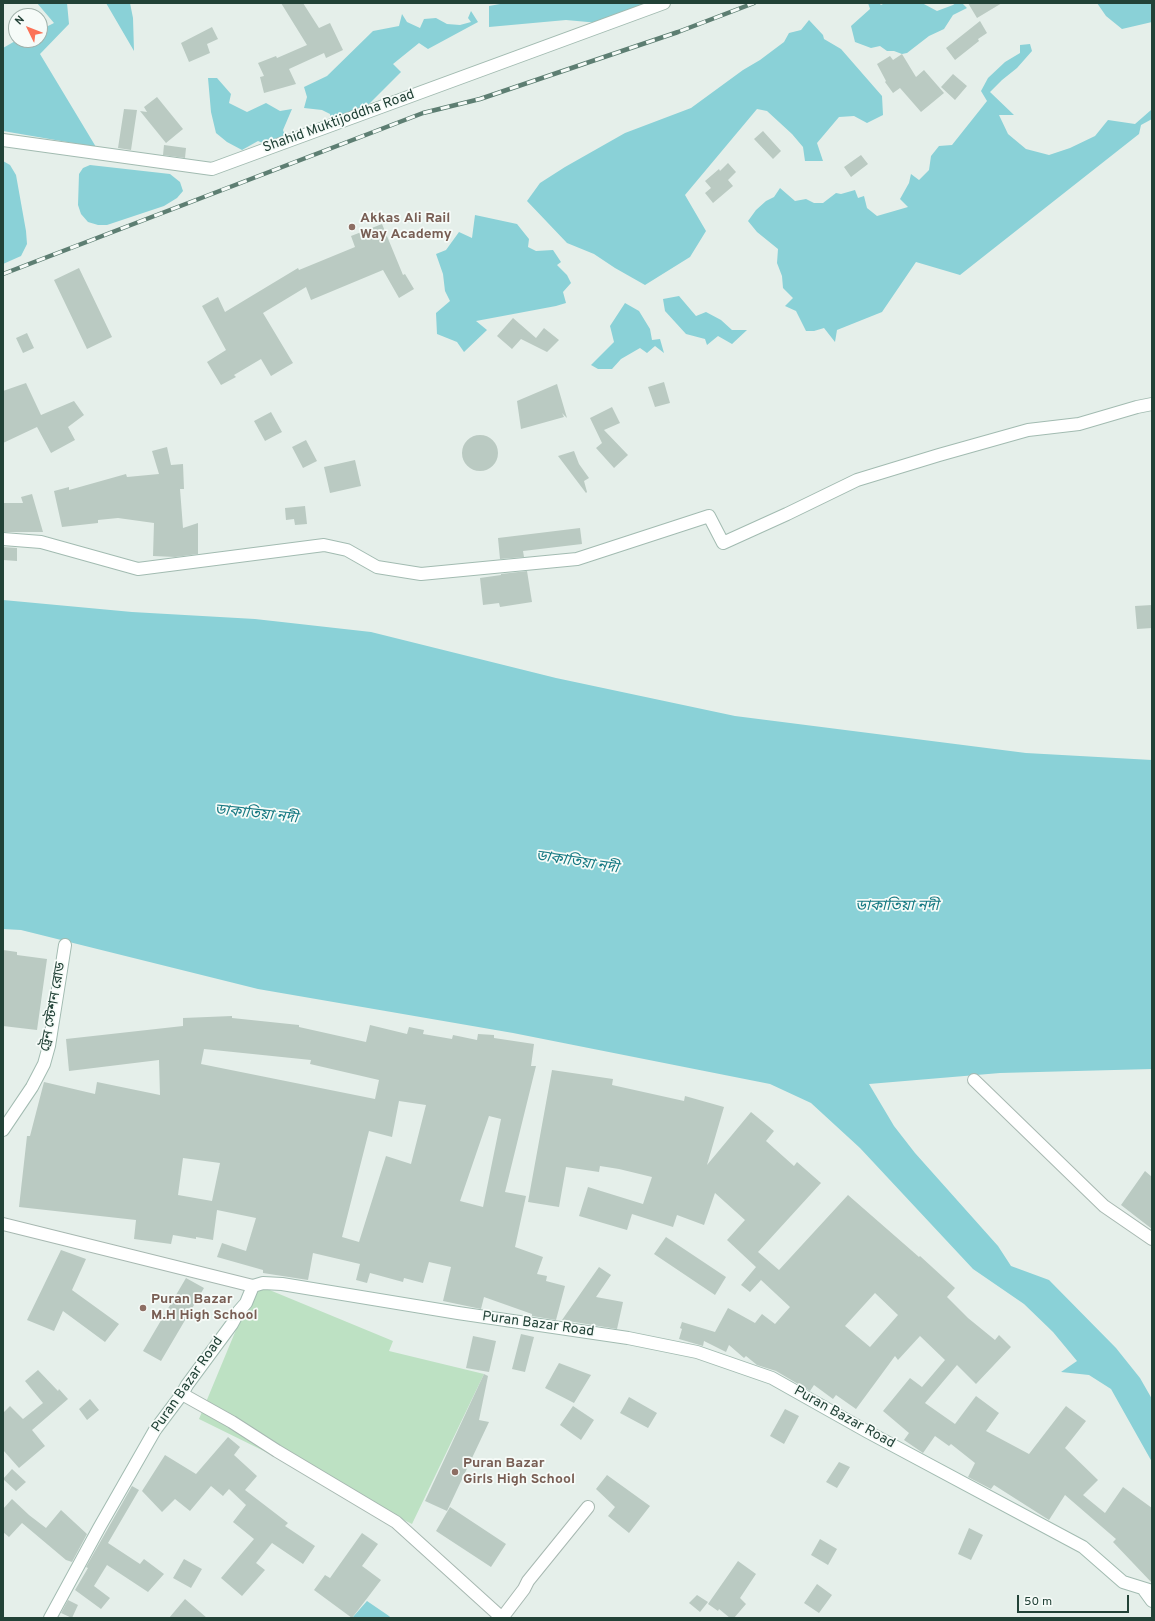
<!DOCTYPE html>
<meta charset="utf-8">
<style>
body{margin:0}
#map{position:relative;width:1155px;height:1621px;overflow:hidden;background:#e5efea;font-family:Overpass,sans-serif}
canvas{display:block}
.frame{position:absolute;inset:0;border:4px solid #224237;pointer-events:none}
.north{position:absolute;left:8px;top:8px;width:40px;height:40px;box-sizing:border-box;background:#f6fbf8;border:1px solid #a1b1ab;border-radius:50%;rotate:313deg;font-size:11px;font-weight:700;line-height:16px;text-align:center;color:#224237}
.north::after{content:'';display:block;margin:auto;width:14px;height:18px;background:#fb7257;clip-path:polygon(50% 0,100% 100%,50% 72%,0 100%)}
.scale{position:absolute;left:1017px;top:1595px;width:112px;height:18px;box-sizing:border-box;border:2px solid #224237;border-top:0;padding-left:5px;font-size:12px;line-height:14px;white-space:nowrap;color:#224237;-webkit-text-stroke:3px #f6fbf8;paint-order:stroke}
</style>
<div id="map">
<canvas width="1155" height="1621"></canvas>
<div class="frame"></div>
<div class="north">N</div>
<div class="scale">50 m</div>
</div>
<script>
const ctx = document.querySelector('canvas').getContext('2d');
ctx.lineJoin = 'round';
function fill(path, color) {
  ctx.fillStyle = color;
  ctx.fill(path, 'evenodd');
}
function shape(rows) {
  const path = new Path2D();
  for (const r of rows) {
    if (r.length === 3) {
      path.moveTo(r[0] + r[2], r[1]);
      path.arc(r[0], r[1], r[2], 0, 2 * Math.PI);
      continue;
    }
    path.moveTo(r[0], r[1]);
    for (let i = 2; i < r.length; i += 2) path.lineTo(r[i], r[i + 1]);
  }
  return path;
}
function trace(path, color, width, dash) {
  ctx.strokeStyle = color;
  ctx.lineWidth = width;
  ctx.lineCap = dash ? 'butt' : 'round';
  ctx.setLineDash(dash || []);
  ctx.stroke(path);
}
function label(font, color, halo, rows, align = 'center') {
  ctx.font = font + ' Overpass,"Noto Sans Bengali",sans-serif';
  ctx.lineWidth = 3.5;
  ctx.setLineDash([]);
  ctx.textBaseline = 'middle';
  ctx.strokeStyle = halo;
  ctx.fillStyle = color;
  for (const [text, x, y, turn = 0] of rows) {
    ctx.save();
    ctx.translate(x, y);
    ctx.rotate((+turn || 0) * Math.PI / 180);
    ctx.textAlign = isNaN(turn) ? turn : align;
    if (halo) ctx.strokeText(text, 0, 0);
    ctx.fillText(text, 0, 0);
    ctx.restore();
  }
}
const green = shape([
 [255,1284,393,1341,389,1351,484,1374,412,1524,199,1419]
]);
const water = shape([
 [33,3,67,3,69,24,40,54,96,147,3,131,3,48,17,40,40,40,40,30,54,23,37,3],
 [106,3,130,3,133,18,134,51],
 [500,3,665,3,633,17,621,25,566,20,489,27,489,6,500,4],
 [868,3,879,3,881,5,885,3,922,3,937,11,953,5,956,3,962,3,967,8,953,15,944,29,929,36,907,53,902,54,894,51,887,51,880,46,871,48,855,42,851,26,870,9],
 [1097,3,1152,3,1152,22,1122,29,1106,16],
 [471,11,478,22,428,49,419,43,393,64,401,72,354,119,331,129,330,114,322,110,304,108,307,97,304,87,327,76,373,31,399,26,402,14,407,22,420,28,424,19,436,18,447,24,460,25,471,22,468,18],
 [809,20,823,35,824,39,841,49,882,96,883,115,867,123,854,116,839,117,817,143,823,161,805,161,803,147,792,134,767,111,757,109,685,195,706,231,690,257,645,285,615,268,594,254,567,243,527,201,540,183,565,167,625,133,691,108,743,70,760,60,784,42,789,33,801,30],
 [1030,44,1032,51,1017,68,1002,80,990,92,1014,115,999,115,1008,134,1026,149,1049,155,1070,148,1095,136,1108,120,1135,124,1151,110,1152,119,1141,125,1139,134,960,275,916,262,882,312,837,330,835,342,824,328,814,331,806,331,796,311,785,306,793,298,783,288,782,276,777,263,778,249,757,232,748,221,756,210,766,201,774,197,780,188,795,201,806,199,814,203,823,203,836,193,841,194,855,190,858,198,864,196,867,208,877,216,908,207,900,199,909,183,911,174,919,180,929,170,931,156,939,146,952,145,987,101,981,91,988,78,1005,62,1020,53,1020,45],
 [208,78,217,78,231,94,229,103,247,112,266,103,280,111,292,109,283,130,289,147,279,150,258,141,242,150,227,142,216,133,211,112],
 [3,161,10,165,16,175,26,231,27,244,21,256,3,264],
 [90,165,170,174,180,182,183,191,177,198,164,206,107,225,98,225,88,222,81,214,78,205,79,174,83,168],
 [475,215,517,224,529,239,528,247,536,251,553,250,561,262,557,265,567,275,571,283,563,292,566,303,556,306,476,321,487,330,464,352,457,342,437,334,436,313,450,301,445,291,443,274,436,254,446,250,459,232,472,238],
 [679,296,696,316,706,312,721,320,732,330,747,330,732,344,718,336,707,345,705,339,686,334,665,311,663,299],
 [625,303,639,311,650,329,652,340,660,339,664,353,655,346,647,353,640,348,621,359,612,369,598,369,591,365,614,342,610,326],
 [3,600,132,612,255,619,371,632,556,678,735,716,1026,753,1152,760,1152,1069,1000,1073,869,1084,894,1126,915,1153,998,1246,1011,1266,1049,1280,1116,1348,1140,1378,1152,1399,1152,1462,1111,1389,1089,1375,1061,1372,1077,1361,1053,1332,1024,1304,973,1269,860,1148,811,1103,770,1084,513,1033,258,989,21,930,3,929],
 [367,1601,389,1616,391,1618,352,1618]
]);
const building = shape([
 [281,3,303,3,319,28,330,23,343,50,326,58,324,53,289,69,296,84,264,93,260,77,264,76,258,63,276,56,277,58,307,45],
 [968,3,1002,3,977,18],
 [980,21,987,33,978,39,979,41,955,60,946,48],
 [212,27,218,39,207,44,210,53,189,62,181,43],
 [902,54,916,77,924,70,944,93,921,112,900,88,893,93,885,82,886,81,877,64,890,56,893,60],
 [953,74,967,86,955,100,941,87],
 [157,97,183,129,166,143,140,111,147,112,144,107],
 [124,109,137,110,131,150,118,148],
 [763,131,781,151,773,159,754,139],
 [164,145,186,148,185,158,163,155],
 [861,155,868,164,851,177,844,167],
 [728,163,736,172,728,180,733,186,713,203,705,193,711,188,705,181,719,169,720,171],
 [382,224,403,275,405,274,414,289,399,298,383,270,311,300,306,287,263,313,293,363,271,376,261,359,234,375,236,377,221,385,207,362,226,350,202,306,218,297,225,312,298,268,299,270,355,247,351,236],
 [79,268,112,337,87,349,54,280],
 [513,318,536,338,544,328,559,340,547,352,521,339,512,349,497,336],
 [27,333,34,348,23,353,16,338],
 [664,382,670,403,655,407,648,387],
 [26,383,41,415,74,401,84,415,68,427,75,440,51,453,37,427,3,443,3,391],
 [557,384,567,418,562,413,564,417,521,429,517,401],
 [612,407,620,423,604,430,628,455,614,468,596,448,602,443,590,418],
 [271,412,282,432,265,441,254,421],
 [480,453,18],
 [306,440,317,461,303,468,292,447],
 [167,447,171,465,183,464,184,489,180,489,183,528,198,523,198,554,175,557,153,556,154,523,118,518,98,520,98,523,62,527,54,491,69,487,69,490,126,474,127,477,159,474,152,451],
 [574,451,579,464,589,478,584,481,587,492,586,493,558,456],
 [355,460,361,486,330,493,324,467],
 [32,494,43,532,3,532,3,503,23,503,21,497],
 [305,506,307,524,295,525,294,519,286,520,285,508],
 [580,528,582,544,523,551,524,557,500,559,498,538],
 [3,547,17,548,17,561,3,560],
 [527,571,532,602,500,607,499,603,483,605,480,578,501,575,501,574],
 [1152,605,1152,628,1137,629,1135,606],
 [3,950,17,952,17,955,47,959,37,1030,3,1026],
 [232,1016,232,1018,299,1025,299,1027,366,1042,370,1025,407,1034,409,1027,424,1030,423,1034,452,1039,453,1035,477,1040,478,1034,494,1035,494,1038,534,1044,531,1066,536,1066,505,1192,526,1196,515,1247,543,1257,537,1274,547,1276,546,1281,565,1286,556,1320,532,1316,532,1314,484,1297,481,1309,443,1301,451,1267,429,1262,423,1283,404,1278,403,1282,370,1273,367,1283,356,1280,360,1264,313,1253,308,1280,263,1273,263,1270,217,1257,222,1243,246,1251,256,1218,217,1210,213,1240,196,1237,196,1239,173,1235,171,1244,134,1239,136,1220,19,1207,27,1136,30,1136,44,1082,95,1094,97,1082,160,1095,159,1060,69,1071,66,1039,183,1026,183,1018],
 [204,1049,311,1060,310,1064,379,1080,375,1099,201,1064],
 [399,1101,426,1105,411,1164,386,1156,359,1242,342,1237,369,1131,392,1137],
 [489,1116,501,1119,483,1207,460,1201],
 [183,1158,220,1163,212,1201,178,1195],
 [552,1070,613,1079,612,1085,684,1101,685,1096,724,1107,707,1165,751,1112,774,1131,766,1141,794,1166,797,1162,821,1183,758,1252,779,1270,848,1195,919,1257,920,1256,955,1288,947,1297,968,1318,995,1340,999,1335,1011,1347,976,1384,957,1365,925,1403,955,1424,976,1396,999,1413,986,1431,1029,1454,1066,1406,1086,1421,1065,1448,1098,1480,1083,1495,1105,1513,1123,1487,1152,1508,1152,1583,1113,1542,1116,1539,1065,1495,1049,1520,994,1485,991,1489,968,1477,975,1463,951,1444,949,1446,935,1436,923,1453,904,1440,909,1433,883,1411,910,1378,922,1387,945,1360,920,1336,898,1360,895,1356,856,1409,836,1395,833,1399,814,1385,810,1391,776,1371,757,1365,746,1356,744,1358,729,1345,726,1352,704,1341,703,1346,679,1339,682,1329,680,1328,682,1322,715,1332,728,1308,755,1323,762,1314,775,1324,790,1307,761,1280,750,1292,741,1285,756,1267,727,1240,745,1220,715,1193,704,1225,677,1215,673,1227,632,1214,627,1230,579,1216,588,1187,643,1204,652,1177,619,1169,600,1166,599,1172,566,1167,559,1207,528,1202],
 [875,1293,898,1315,870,1347,845,1326],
 [1145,1171,1152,1177,1152,1229,1121,1205],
 [666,1237,726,1277,715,1295,654,1254],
 [61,1250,86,1259,72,1290,119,1324,105,1342,63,1311,54,1331,27,1320],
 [599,1267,611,1275,596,1297,623,1302,617,1329,562,1320],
 [186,1278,204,1288,161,1361,143,1351],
 [521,1334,534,1337,525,1372,512,1369],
 [473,1336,496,1341,489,1372,466,1368],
 [559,1363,591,1375,574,1403,545,1388],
 [38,1370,58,1391,59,1389,68,1399,32,1430,45,1446,19,1468,3,1450,3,1413,10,1406,23,1419,43,1403,25,1381],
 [484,1374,488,1376,479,1420,489,1422,447,1511,425,1501],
 [629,1397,657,1413,648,1428,620,1413],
 [90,1399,99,1410,87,1420,79,1409],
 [573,1406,594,1420,581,1440,560,1425],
 [785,1409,799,1416,784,1444,770,1436],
 [228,1437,240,1447,234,1455,257,1476,245,1490,288,1523,285,1526,315,1546,303,1564,272,1543,256,1563,265,1570,242,1596,221,1578,254,1539,233,1522,246,1505,229,1489,223,1496,211,1486,190,1511,175,1499,162,1512,142,1491,165,1455,196,1474],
 [839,1462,850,1467,837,1488,826,1482],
 [12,1469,26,1482,16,1491,3,1479],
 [607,1475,650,1506,629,1533,608,1516,615,1507,596,1489],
 [132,1486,139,1490,108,1543,140,1564,144,1559,164,1574,148,1592,107,1565,94,1586,110,1598,101,1609,75,1590,88,1568,86,1567],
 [12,1499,29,1515,46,1528,61,1510,87,1534,72,1562,66,1560,22,1523,9,1537,3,1532,3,1509],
 [450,1507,506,1544,491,1567,436,1531],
 [969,1528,983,1535,971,1560,958,1554],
 [362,1533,378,1544,362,1566,381,1580,352,1618,314,1590,325,1575,330,1578],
 [820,1539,837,1549,828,1565,811,1555],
 [184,1559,202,1569,191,1588,173,1578],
 [738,1561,756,1574,740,1598,746,1604,734,1618,730,1618,719,1609,718,1611,708,1604],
 [817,1584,832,1595,819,1613,804,1603],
 [697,1595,708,1602,700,1612,689,1603],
 [185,1599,207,1618,169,1618],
 [68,1600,78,1605,72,1618,61,1613]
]);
const street = shape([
 [974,1080,1104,1206,1152,1239],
 [3,1224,253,1286],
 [182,1394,232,1422,277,1451,396,1522,502,1618],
 [502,1618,524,1589,528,1581,588,1507]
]);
const secondary = shape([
 [3,140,212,169,664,3],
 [3,539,41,542,138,569,324,545,347,550,377,567,421,574,577,559,709,516,723,543,787,514,857,480,939,455,1028,430,1079,424,1137,407,1152,404],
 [3,1130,32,1087,44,1064,49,1046,65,945],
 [1144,1590,1152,1601],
 [50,1618,99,1528,155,1430,182,1394,187,1385,232,1324,239,1311,246,1303,253,1286,263,1283,282,1284,458,1313,628,1338,697,1352,772,1378,868,1432,1083,1547,1123,1582,1152,1591]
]);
const rail = shape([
 [3,274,423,113,480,99,678,32,754,3]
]);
const markers = [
 [352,227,4,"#8d6e63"],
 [143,1308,4,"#8d6e63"],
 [455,1472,4,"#8d6e63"]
];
const streetNames = [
 ["Shahid Muktijoddha Road",339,122,-20],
 ["ট্রেন স্টেশন রোড",54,1007,-80],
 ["Puran Bazar Road",538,1325,8],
 ["Puran Bazar Road",188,1385,-55],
 ["Puran Bazar Road",844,1418,29]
];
const educationNames = [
 ["Akkas Ali Rail",360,219],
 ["Way Academy",360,235],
 ["Puran Bazar",151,1300],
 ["M.H High School",151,1316],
 ["Puran Bazar",463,1464],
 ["Girls High School",463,1480]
];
const waterNames = [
 ["ডাকাতিয়া নদী",256,815,6],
 ["ডাকাতিয়া নদী",577,863,9],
 ["ডাকাতিয়া নদী",897,907]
];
fill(green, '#bde1c3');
fill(water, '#8ad1d7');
fill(building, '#bacac2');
trace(street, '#a7b8b1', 14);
trace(secondary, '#a2bbb1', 14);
trace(street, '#fff', 12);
trace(secondary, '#fff', 12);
trace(rail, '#5d7e72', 4.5);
trace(rail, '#f6fbf8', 3, [9]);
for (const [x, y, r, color] of markers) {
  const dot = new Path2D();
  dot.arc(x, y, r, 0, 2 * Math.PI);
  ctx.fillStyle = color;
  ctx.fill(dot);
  trace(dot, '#f6fbf8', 1.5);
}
label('14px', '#224237', '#f6fbf8', streetNames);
label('bold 14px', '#785e54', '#f6fbf8', educationNames, 'left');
label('italic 15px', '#177a83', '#f6fbf8', waterNames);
</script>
